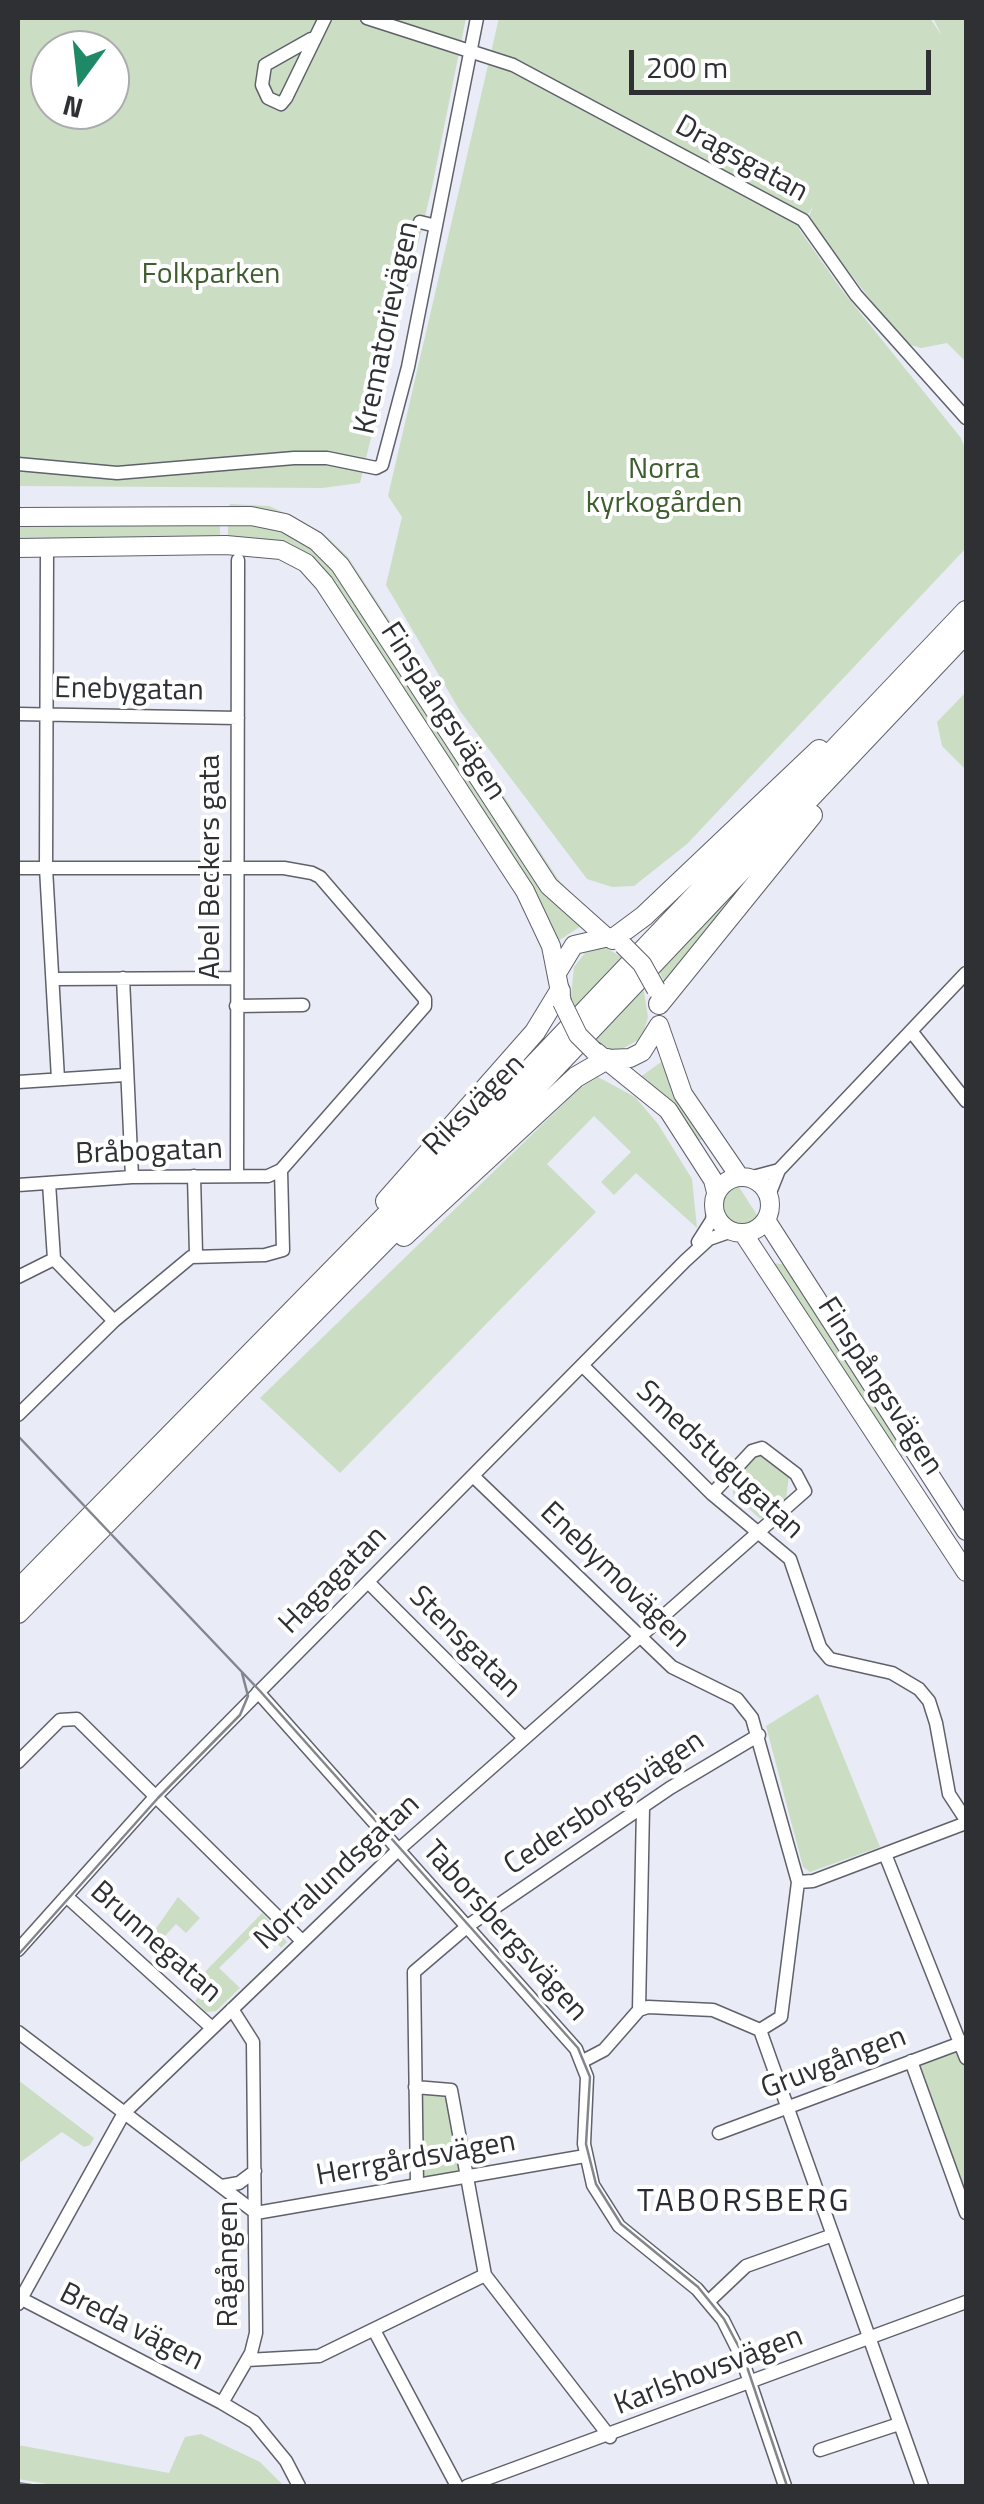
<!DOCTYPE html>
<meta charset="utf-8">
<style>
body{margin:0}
#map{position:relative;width:984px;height:2504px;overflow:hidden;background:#e9ebf6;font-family:"Titillium Web",sans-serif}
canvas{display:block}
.frame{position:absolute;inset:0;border:20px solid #2f3034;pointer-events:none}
.north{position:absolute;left:30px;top:30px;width:100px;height:100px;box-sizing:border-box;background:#fff;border:2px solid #acacae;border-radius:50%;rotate:195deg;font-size:28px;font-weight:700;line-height:40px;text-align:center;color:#2f3034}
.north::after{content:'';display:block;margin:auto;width:35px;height:45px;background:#1e8966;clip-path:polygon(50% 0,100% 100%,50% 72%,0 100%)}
.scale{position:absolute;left:629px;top:50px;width:302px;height:45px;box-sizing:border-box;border:5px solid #2f3034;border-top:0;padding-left:12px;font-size:30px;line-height:35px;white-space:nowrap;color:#2f3034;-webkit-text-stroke:8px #fff;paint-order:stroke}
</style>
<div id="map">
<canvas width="984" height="2504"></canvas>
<div class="frame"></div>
<div class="north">N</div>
<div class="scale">200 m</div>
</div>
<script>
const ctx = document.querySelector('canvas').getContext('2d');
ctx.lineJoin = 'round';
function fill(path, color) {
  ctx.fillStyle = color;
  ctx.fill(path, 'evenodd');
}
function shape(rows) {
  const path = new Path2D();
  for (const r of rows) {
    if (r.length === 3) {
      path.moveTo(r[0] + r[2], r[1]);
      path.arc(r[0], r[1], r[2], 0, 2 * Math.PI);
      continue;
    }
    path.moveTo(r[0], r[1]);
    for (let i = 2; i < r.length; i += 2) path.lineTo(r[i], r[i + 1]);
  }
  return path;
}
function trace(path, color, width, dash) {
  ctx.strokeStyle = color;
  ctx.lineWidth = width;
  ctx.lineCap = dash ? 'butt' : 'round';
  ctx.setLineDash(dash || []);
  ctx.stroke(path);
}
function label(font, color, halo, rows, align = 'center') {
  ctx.font = font + ' "Titillium Web",sans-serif';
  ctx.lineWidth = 8;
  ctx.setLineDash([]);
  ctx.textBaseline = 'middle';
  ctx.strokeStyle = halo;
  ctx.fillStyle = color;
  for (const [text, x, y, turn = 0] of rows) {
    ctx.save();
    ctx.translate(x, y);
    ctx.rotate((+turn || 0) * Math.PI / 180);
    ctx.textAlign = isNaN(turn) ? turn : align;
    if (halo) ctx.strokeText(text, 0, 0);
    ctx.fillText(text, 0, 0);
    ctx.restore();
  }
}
const green = shape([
 [18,18,466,18,432,187,360,483,322,488,18,486],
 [50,50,110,50,110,110,50,110],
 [499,18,930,18,942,36,933,18,966,18,966,362,947,343,921,348,904,343,808,219,813,206,799,229,841,289,961,438,966,451,966,548,687,844,634,886,612,887,587,879,460,711,386,585,402,517,388,496],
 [230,504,269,506,287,514,323,533,348,557,558,879,592,918,550,875,333,547,228,509],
 [220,523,220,540,18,542,18,524],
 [251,523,278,528,320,552,581,926,555,943,324,572,228,541,228,524],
 [966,692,966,770,942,746,937,722],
 [840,779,692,951,665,983,658,969],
 [605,947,628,961,577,1015,571,997,574,967,585,953],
 [643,986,648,1017,642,1038,618,1051,601,1046,592,1038],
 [661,1062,666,1073,708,1140,694,1140,662,1094,639,1078],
 [598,1077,635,1097,658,1124,692,1179,697,1228,636,1173,614,1195,601,1182,631,1152,594,1116,547,1164,596,1212,340,1473,260,1398,580,1088],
 [737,1184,759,1218,749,1225,737,1225,723,1213,724,1194],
 [773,1263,788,1265,909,1452,900,1458],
 [764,1455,789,1476,786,1499,767,1519,759,1518,733,1494,733,1477,754,1457],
 [818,1694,880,1847,810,1872,803,1867,766,1726],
 [178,1897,200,1918,186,1933,176,1924,164,1937,155,1930],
 [262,1913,287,1942,281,1948,263,1925,219,1968,240,1988,216,2011,206,2012,195,2001,211,1983,202,1975],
 [958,2049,966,2070,966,2201,918,2063],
 [18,2080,94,2138,90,2145,84,2147,62,2132,18,2164],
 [420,2093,448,2093,461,2172,424,2179],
 [201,2434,260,2462,284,2486,59,2486,18,2479,18,2445,169,2473,185,2437]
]);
const minor = shape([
 [367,18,513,65,803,220,856,295,966,418],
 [311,39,265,65,262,85,268,98,281,104,286,98,325,18],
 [420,222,436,226],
 [18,464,117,473,294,458,327,458,376,468,382,465,408,367,477,18],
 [47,549,46,868,58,1079],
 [18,714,238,718],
 [18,868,284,868,312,873,320,877,425,999,425,1006,281,1170,268,1176,132,1177,18,1185],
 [123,978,132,1177],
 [53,979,236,978],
 [236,1006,303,1005],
 [911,1031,966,1101],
 [18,1082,125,1075],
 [237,1175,238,560],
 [194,1176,196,1254],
 [749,1178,779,1170],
 [49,1183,54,1259,114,1321],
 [769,1195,779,1170,966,973],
 [698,1242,712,1220,714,1204],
 [18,1277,54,1259],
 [582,1365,712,1494,790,1559,820,1647,830,1659,892,1673,919,1689,929,1701,936,1723,949,1794,966,1820],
 [18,1415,114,1321,191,1257,265,1255,283,1250,281,1170],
 [473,1476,672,1667,737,1699,752,1718,798,1882,781,2017,760,2030,922,2486],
 [368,1582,524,1738],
 [258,1692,576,2049,587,2077,584,2144,593,2185,619,2226,697,2289,723,2320,741,2356,785,2486],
 [18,1762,60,1720,77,1719,301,1940],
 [885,1854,966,2058],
 [798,1882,813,1881,966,1823],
 [66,1896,211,2027],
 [18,1950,156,1796,685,1261,709,1239,732,1231],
 [232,2009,253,2042,256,2333,251,2353,222,2403,254,2422,286,2461,299,2486],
 [639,2010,643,1808],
 [18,2032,256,2213],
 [583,2061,604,2050,639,2010,648,2007,713,2010,760,2030],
 [911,2061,966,2213],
 [415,2087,451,2090,485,2275,610,2437],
 [719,2133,966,2041],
 [417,2185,414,1972,469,1925,670,1788,759,1735],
 [222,2186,239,2183,255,2171],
 [256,2213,585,2156],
 [18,2297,222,2403],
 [709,2301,746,2266,833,2235],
 [18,2304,124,2113,397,1851,805,1491,796,1474,762,1448,752,1451,712,1494],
 [375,2332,457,2486],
 [247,2360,319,2356,485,2275],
 [820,2450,899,2424],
 [467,2486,966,2302]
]);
const secondary = shape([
 [18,517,251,516,285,523,316,541,340,565,549,886,605,936],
 [18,548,226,545,281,550,306,563,324,583,525,891,551,946,562,1002],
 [557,973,574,945,609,937],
 [659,1025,683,1094,739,1176],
 [595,1051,668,1110,713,1180,716,1192],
 [607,1059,630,1058,642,1052,659,1025],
 [742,1205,28],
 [766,1220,966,1531],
 [743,1233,966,1572]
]);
const trunk = shape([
 [613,939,644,916,819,750],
 [659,1004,812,815],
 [386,1201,535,1032,560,991],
 [404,1236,576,1077,607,1059],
 [18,1590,531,1068,966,611],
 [18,1613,545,1078,966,633]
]);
const tram = shape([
 [18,1436,260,1691,578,2048,590,2077,586,2144,596,2184,621,2224,698,2287,724,2319,743,2355,787,2486],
 [18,1955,158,1798,240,1715,248,1696,242,1673],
 [18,2483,37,2486]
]);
const secondaryBridge = shape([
 [623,945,642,964,656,989],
 [562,1002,578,1035,594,1051]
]);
const streetNames = [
 ["Dragsgatan",741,160,29],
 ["Krematorievägen",388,328,-78],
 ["Enebygatan",129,691,1],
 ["Finspångsvägen",442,712,57],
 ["Abel Beckers gata",212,867,-90],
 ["Riksvägen",475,1106,-45],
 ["Bråbogatan",149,1153,-2],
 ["Finspångsvägen",879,1387,57],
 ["Smedstugugatan",719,1461,43],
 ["Enebymovägen",614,1576,44],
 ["Hagagatan",334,1581,-45],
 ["Stensgatan",464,1643,45],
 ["Cedersborgsvägen",605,1804,-34],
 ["Norralundsgatan",338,1873,-43],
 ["Taborsbergsvägen",504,1932,48],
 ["Brunnegatan",155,1943,42],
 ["Gruvgången",834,2064,-21],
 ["Herrgårdsvägen",416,2160,-10],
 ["Rågången",230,2264,-90],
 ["Breda vägen",131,2328,27],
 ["Karlshovsvägen",709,2372,-21]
];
const parkNames = [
 ["Folkparken",211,276],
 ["Norra",664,471],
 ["kyrkogården",664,505]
];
const neighbourhoodNames = [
 ["TABORSBERG",744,2203]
];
fill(green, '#cbdec3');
trace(minor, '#5f616b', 15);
trace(secondary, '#5f616b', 20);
trace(trunk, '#5f616b', 22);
trace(minor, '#fff', 12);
trace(secondary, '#fff', 18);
trace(trunk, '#fff', 20);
trace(tram, '#84868d', 2.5);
trace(secondaryBridge, '#5f616b', 20, []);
trace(secondaryBridge, '#fff', 18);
label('30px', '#2f3034', '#fff', streetNames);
label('30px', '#3f5e30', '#fff', parkNames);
ctx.letterSpacing = '2.5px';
label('32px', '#2a2b34', '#fff', neighbourhoodNames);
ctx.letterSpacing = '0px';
</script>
